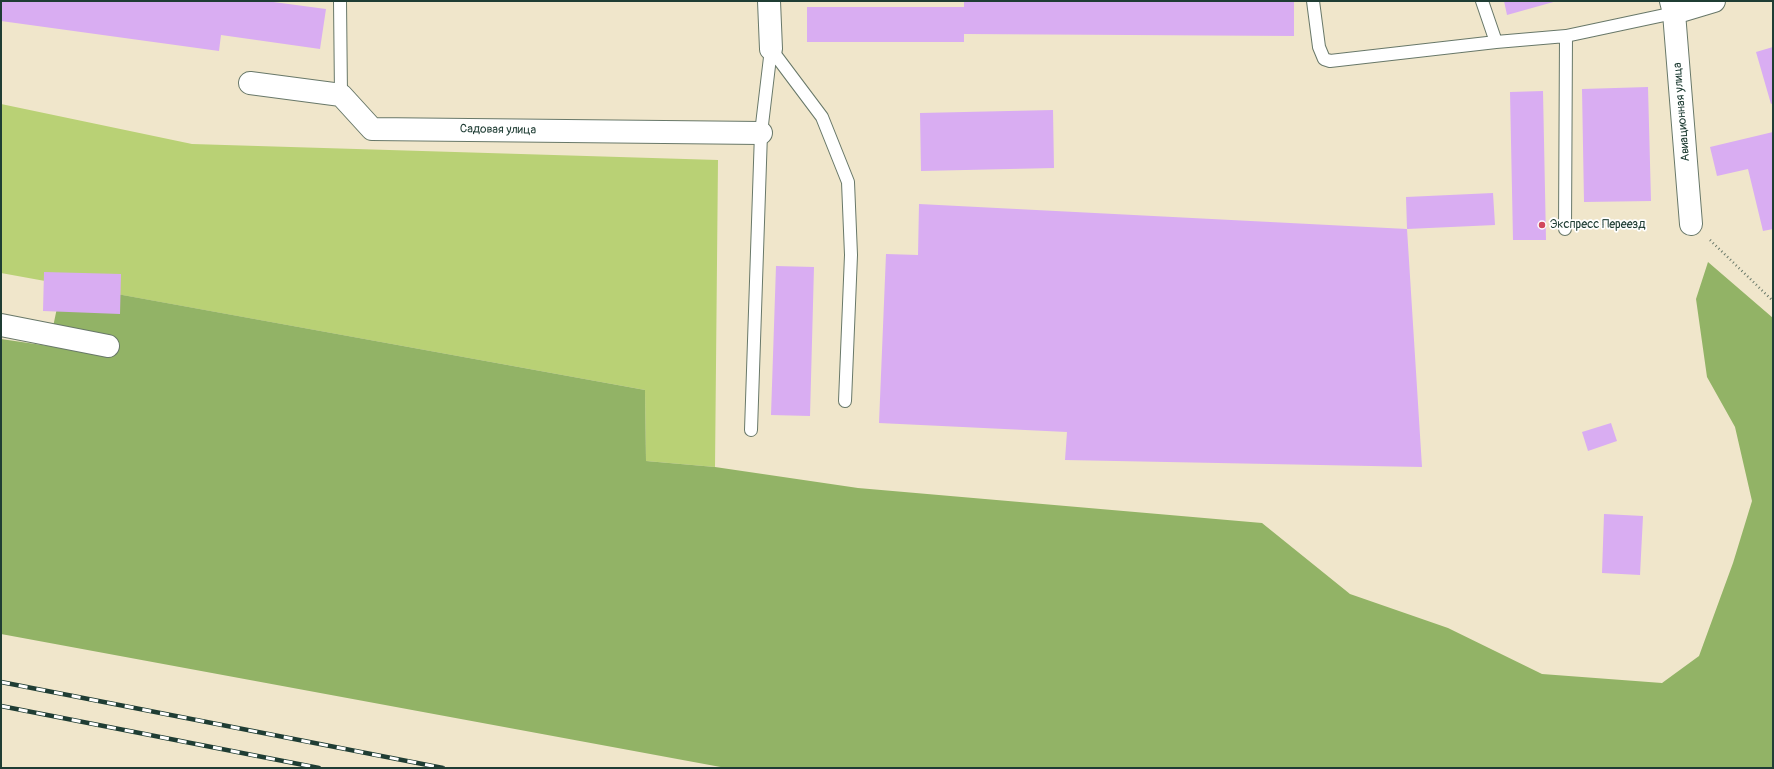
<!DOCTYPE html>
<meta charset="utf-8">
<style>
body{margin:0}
#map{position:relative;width:1774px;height:769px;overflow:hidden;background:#f0e6cb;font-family:Pangolin,sans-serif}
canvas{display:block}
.frame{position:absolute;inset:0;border:2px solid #1f3d34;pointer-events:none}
</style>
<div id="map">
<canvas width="1774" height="769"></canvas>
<div class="frame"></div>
</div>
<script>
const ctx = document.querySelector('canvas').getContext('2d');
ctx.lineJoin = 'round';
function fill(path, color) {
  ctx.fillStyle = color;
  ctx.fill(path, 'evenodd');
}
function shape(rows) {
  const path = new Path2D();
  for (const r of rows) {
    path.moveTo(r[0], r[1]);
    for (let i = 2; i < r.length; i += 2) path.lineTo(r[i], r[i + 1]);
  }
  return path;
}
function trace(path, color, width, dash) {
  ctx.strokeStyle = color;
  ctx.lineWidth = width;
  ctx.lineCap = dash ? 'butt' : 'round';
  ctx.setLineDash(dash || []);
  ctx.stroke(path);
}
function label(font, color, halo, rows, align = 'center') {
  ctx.font = font + ' Pangolin,sans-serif';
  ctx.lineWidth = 3.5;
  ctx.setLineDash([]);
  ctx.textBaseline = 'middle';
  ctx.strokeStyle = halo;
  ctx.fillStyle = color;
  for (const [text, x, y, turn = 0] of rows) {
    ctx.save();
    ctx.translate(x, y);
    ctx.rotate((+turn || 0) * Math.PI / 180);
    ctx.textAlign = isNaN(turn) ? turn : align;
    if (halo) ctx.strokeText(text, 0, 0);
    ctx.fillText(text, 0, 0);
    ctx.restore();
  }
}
const green = shape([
 [1,104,192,144,718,160,715,467,646,461,645,390,1,273]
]);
const forest = shape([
 [1708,262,1773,318,1773,768,726,768,1,634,1,339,49,346,62,284,645,390,646,461,715,467,858,488,1262,523,1350,594,1448,628,1542,674,1662,683,1699,656,1733,563,1752,501,1735,427,1707,377,1696,299]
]);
const building = shape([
 [1,1,266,1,326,9,320,49,221,35,219,51,1,21],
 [964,1,1294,1,1294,36,964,34,964,42,807,42,807,7,964,7],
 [1504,1,1557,1,1507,15],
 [1773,47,1773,103,1771,104,1756,52],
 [1648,87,1651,201,1584,202,1582,89],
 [1543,91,1546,240,1513,240,1510,92],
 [1053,110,1054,168,921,171,920,113],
 [1773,132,1773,229,1763,231,1748,169,1717,176,1710,147],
 [1493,193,1495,225,1407,229,1422,467,1065,460,1067,432,879,423,886,254,918,255,919,204,1407,229,1406,197],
 [776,266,814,267,810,416,771,415],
 [44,272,121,274,120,314,43,311],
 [1611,423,1617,441,1588,451,1582,432],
 [1604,514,1643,516,1640,575,1602,573]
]);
const path = shape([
 [1710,240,1773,301]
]);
const service = shape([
 [340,1,341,95],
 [1313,1,1319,47,1324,59,1330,61,1496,42],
 [1482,1,1496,42,1566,36],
 [771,49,822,117,848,182,851,255,845,401],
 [1565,229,1566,36,1674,13],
 [751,430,761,133,771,49]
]);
const minor = shape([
 [769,1,771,49],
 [1671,1,1674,13,1691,224],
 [1674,13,1714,1],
 [250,83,341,95,372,129,761,133],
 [1,325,108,346]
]);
const rail = shape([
 [1,682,443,768],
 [1,706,319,768]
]);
const markers = [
 [1542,225,4,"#d1495b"]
];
const streetNames = [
 ["Авиационная улица",1682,112,-95],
 ["Садовая улица",498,130,1]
];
const poiNames = [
 ["Экспресс Переезд",1550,225]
];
fill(green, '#b9d175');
fill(forest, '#92b366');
fill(building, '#d9adf2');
trace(service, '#687869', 14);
trace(minor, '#687869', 24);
trace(path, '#687869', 2.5, [1, 3]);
trace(service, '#fff', 12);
trace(minor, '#fff', 22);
trace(rail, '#1f3d34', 4.5);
trace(rail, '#fff', 3, [9]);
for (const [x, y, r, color] of markers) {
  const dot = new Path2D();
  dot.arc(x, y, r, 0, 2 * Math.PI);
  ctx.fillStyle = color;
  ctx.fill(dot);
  trace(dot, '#fff', 1.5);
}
label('12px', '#1f3d34', '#fff', streetNames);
label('12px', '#1f3d34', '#fff', poiNames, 'left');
</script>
